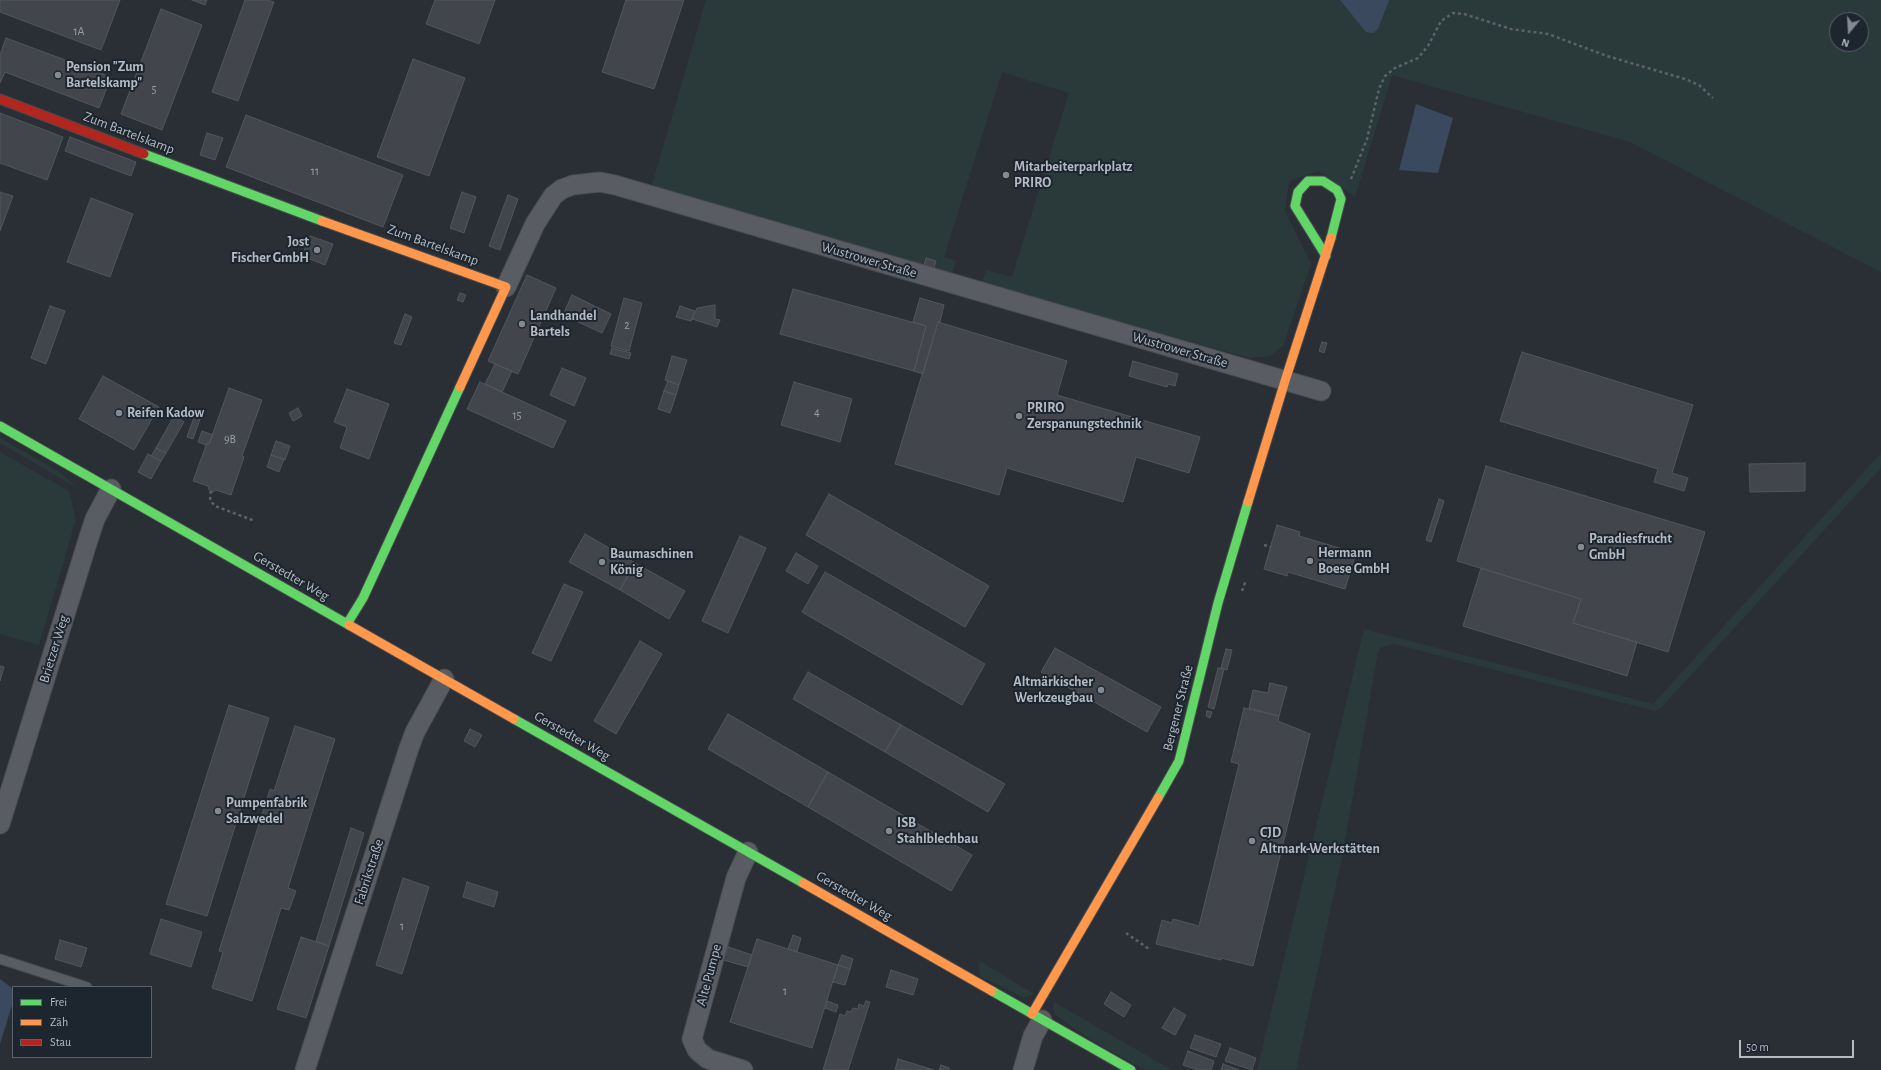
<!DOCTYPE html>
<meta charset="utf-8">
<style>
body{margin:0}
#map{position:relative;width:1881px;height:1070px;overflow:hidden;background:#2a2f35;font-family:"Alegreya Sans",sans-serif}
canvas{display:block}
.legend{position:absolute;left:12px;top:986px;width:140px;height:72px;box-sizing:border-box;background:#1d252e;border:1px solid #59616a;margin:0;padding:5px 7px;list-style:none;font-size:12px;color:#b4bbc5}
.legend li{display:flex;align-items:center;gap:8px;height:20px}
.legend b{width:20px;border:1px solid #59616a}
.north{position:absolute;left:1829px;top:12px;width:40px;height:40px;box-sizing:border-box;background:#1d252e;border:1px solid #59616a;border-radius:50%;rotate:198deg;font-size:11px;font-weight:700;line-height:16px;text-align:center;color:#b4bbc5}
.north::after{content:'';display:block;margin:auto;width:14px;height:18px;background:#848a93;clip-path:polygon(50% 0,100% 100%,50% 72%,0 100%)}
.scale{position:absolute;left:1739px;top:1040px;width:115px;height:18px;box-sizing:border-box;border:2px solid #b4bbc5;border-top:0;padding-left:5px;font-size:12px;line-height:14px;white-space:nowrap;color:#b4bbc5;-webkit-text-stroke:3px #1d252e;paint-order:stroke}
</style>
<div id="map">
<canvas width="1881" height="1070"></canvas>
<ul class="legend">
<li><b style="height:5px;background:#63d668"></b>Frei</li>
<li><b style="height:5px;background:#ff974d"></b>Zäh</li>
<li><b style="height:5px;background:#b3261e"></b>Stau</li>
</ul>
<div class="north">N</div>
<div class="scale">50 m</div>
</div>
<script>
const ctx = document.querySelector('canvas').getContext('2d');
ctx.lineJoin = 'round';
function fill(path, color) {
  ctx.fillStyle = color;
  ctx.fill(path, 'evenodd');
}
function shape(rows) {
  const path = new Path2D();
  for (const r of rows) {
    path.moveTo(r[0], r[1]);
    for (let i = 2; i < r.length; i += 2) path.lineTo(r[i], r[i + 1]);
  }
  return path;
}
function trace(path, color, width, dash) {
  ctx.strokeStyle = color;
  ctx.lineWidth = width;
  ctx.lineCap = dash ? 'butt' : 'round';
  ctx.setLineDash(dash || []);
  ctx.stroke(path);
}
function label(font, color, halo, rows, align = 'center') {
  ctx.font = font + ' "Alegreya Sans",sans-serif';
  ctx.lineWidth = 4;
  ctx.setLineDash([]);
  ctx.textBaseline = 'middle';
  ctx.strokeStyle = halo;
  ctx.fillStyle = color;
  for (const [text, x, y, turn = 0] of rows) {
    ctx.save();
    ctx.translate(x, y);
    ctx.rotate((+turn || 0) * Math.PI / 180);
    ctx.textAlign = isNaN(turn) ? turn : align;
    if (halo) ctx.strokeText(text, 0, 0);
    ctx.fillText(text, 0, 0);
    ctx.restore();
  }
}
const green = shape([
 [706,0,1881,0,1881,272,1630,142,1392,75,1355,197,1319,171,1289,181,1285,211,1311,264,1283,346,1270,356,1250,358,981,285,986,270,1012,277,1069,93,1002,72,944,257,956,261,952,276,651,188],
 [1837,20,1861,20,1861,44,1837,44],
 [0,438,61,473,77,488,0,443],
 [0,452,69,491,76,519,39,645,0,634],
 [1881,453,1881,468,1660,709,1655,711,1394,644,1381,647,1378,652,1343,852,1296,1070,1257,1070,1364,629,1653,704],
 [978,960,1034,994,1024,998,980,976],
 [1054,1002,1172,1070,1145,1070,1096,1043,1055,1015,1053,1008]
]);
const water = shape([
 [1340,0,1389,0,1378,29,1373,33,1366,32],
 [1416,104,1453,118,1438,173,1399,170],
 [0,979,12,988,13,1002,0,1044]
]);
const building = shape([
 [0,0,120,0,101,50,0,12,0,0],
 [192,0,207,0,205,5,192,0],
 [245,0,267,0,274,2,238,101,212,92,245,0],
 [435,0,495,0,479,44,426,24,435,0],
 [626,0,684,0,654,89,602,72,626,0],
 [161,9,202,25,162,130,121,114,161,9],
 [6,38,111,77,99,108,5,72,0,83,0,55,6,38],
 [413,59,465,78,429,176,377,157,413,59],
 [0,113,63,137,47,180,0,163,0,113],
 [246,115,403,175,383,227,226,167,246,115],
 [207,133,223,138,215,160,200,155,207,133],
 [70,137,136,162,131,176,65,151,70,137],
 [0,192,13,196,0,231,0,192],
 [462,192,476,197,464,233,450,228,462,192],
 [508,195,518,199,500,250,489,246,508,195],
 [91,198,133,214,110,277,67,262,91,198],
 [310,236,333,244,325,265,302,256,310,236],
 [926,258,936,261,934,268,924,265,926,258],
 [527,275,556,288,518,374,488,361,527,275],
 [793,289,926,326,914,371,780,334,793,289],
 [460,293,466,295,463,302,457,300,460,293],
 [572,295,611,314,602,333,563,315,572,295],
 [624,298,642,303,629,351,611,346,624,298],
 [920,298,944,305,940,322,938,322,923,374,914,371,926,326,913,322,920,298],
 [715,305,715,319,720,320,717,327,692,319,697,308,715,305],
 [50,306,65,311,46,364,31,358,50,306],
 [680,306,695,311,691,321,676,317,680,306],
 [405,314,412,317,401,345,394,343,405,314],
 [938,322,1067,361,1057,395,1200,437,1189,473,1136,457,1123,502,1007,468,999,495,895,464,938,322],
 [1322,342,1327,343,1324,353,1319,351,1322,342],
 [612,348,631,353,629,359,610,354,612,348],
 [1522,352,1693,405,1672,473,1688,478,1684,491,1654,482,1658,469,1500,421,1522,352],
 [672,356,687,360,679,385,665,380,672,356],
 [1133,361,1178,374,1175,386,1168,384,1167,387,1129,376,1133,361],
 [495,364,512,371,502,392,485,384,495,364],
 [562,368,586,378,574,406,550,395,562,368],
 [103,376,159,407,134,450,79,419,103,376],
 [668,381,679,385,676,395,664,391,668,381],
 [480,382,566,421,553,448,467,409,480,382],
 [794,382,852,399,840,442,781,425,794,382],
 [229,388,262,400,242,456,244,457,231,495,216,490,213,492,209,490,208,486,193,481,207,443,209,444,229,388],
 [347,389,389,404,369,459,340,448,347,427,334,422,347,389],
 [664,391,676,395,670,413,658,409,664,391],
 [298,408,302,416,293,421,289,413,298,408],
 [174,416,184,422,166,453,156,448,174,416],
 [194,417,200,419,193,439,187,437,194,417],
 [202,431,213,435,209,444,207,443,206,445,198,442,202,431],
 [276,441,290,446,285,460,271,455,276,441],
 [156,448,166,453,161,461,151,456,156,448],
 [148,454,161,461,151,479,138,472,148,454],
 [271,455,284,459,279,472,267,467,271,455],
 [1805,463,1805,491,1750,492,1749,464,1805,463],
 [1486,466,1705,532,1668,652,1573,623,1581,599,1457,561,1486,466],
 [829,494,989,586,965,627,806,535,829,494],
 [1439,499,1444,501,1431,542,1426,540,1439,499],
 [1277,525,1300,532,1299,536,1356,553,1345,589,1288,572,1287,576,1264,569,1277,525],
 [585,534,635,563,620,590,569,562,585,534],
 [740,536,766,548,728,633,702,621,740,536],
 [796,553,818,566,808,584,786,571,796,553],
 [635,563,685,591,669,619,620,590,635,563],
 [1481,568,1581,599,1573,623,1637,642,1627,676,1463,626,1481,568],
 [825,572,985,664,962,705,802,612,825,572],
 [564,584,583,592,551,661,532,653,564,584],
 [640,641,662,654,616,734,594,721,640,641],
 [1055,648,1161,707,1147,732,1041,672,1055,648],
 [1226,649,1232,650,1227,670,1221,668,1226,649],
 [0,666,4,667,0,681,0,666],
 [1218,668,1224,669,1214,709,1208,707,1218,668],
 [808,672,901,725,885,752,793,699,808,672],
 [1270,683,1287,687,1279,716,1249,708,1253,690,1268,693,1270,683],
 [229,705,269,718,207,916,166,904,229,705],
 [1244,708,1279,716,1278,721,1310,734,1253,966,1221,958,1221,960,1156,944,1162,920,1172,923,1173,919,1199,926,1239,764,1231,762,1244,708],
 [1207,711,1212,712,1210,718,1206,716,1207,711],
 [728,714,828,772,808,807,708,749,728,714],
 [901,725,1005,784,988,812,885,752,901,725],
 [295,726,335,739,288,888,296,891,289,910,281,908,252,1001,212,988,223,952,219,951,270,789,274,791,295,726],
 [470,729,482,735,475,747,464,741,470,729],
 [828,772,972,855,951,891,808,807,828,772],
 [351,828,364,833,329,946,316,941,351,828],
 [403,878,429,887,402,974,376,965,403,878],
 [467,882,498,892,494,907,463,897,467,882],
 [161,919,202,932,191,967,150,954,161,919],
 [793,935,801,938,797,952,788,949,793,935],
 [301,937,329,946,306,1018,277,1009,301,937],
 [757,939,838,965,812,1048,730,1022,757,939],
 [60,940,87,948,81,967,55,959,60,940],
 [728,947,752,955,748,967,723,960,728,947],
 [842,955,853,959,850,969,838,965,842,955],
 [838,965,850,969,845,985,833,982,838,965],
 [891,970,918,979,913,995,886,987,891,970],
 [1111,992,1131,1005,1124,1017,1104,1004,1111,992],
 [827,1001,838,1005,836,1012,825,1008,827,1001],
 [866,1001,870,1002,848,1070,823,1070,840,1014,845,1016,847,1011,851,1012,853,1008,858,1009,859,1004,864,1006,866,1001],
 [1174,1008,1186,1015,1175,1035,1162,1028,1174,1008],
 [1195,1035,1221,1044,1216,1057,1190,1048,1195,1035],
 [1230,1048,1256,1058,1252,1070,1225,1061,1230,1048],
 [1188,1051,1214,1061,1211,1070,1198,1070,1183,1065,1188,1051],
 [898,1059,934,1070,895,1070,898,1059],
 [1223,1064,1239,1070,1221,1070,1223,1064],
 [941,1065,949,1068,949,1070,939,1070,941,1065]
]);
const path = shape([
 [1351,179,1367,139,1379,89,1385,76,1395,68,1418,58,1428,46,1441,21,1453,13,1464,14,1511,29,1548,34,1607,56,1685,79,1699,85,1713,98],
 [211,491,210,500,215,506,255,521],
 [1264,545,1271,547],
 [1242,591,1246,580],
 [1126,933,1149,949]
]);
const lane = shape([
 [0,959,87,987]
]);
const street = shape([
 [506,287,535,224,553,196,562,189,573,185,600,182,615,185,1321,391],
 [0,824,89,537,95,519,111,489],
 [305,1070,409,748,415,732,444,679],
 [743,1070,708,1059,697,1050,692,1039,736,878,748,852],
 [1023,1070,1033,1036,1042,1020]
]);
const fast = shape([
 [144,154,322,221],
 [1326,256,1295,206,1298,192,1308,181,1323,181,1337,190,1341,199,1331,238],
 [0,426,349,625],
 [347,624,363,598,460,387],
 [514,719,803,883],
 [1158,798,1179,761,1218,603,1248,502],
 [992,991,1131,1070]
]);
const slow = shape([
 [322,221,506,287,460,387],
 [1248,502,1285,381,1331,238],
 [349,625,514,719],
 [803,883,992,991],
 [1032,1014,1158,798]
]);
const jam = shape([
 [0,99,144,154]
]);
const markers = [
 [58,75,4,"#848a93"],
 [1006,175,4,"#848a93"],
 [317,250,4,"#848a93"],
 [522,324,4,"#848a93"],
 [119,413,4,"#848a93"],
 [1019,416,4,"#848a93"],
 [1581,547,4,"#848a93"],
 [1310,561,4,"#848a93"],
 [602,562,4,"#848a93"],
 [1101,690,4,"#848a93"],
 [218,811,4,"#848a93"],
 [889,831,4,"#848a93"],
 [1252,841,4,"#848a93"]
];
const numberNames = [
 ["1A",79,31],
 ["5",154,89],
 ["11",315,171],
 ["2",627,325],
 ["4",817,412],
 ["15",517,415],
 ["9B",230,439],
 ["1",402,926],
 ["1",785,991]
];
const poiNames = [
 ["Pension \"Zum",66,67],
 ["Bartelskamp\"",66,83],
 ["Mitarbeiterparkplatz",1014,167],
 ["PRIRO",1014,183],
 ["Jost",309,242,"right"],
 ["Fischer GmbH",309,258,"right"],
 ["Landhandel",530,316],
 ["Bartels",530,332],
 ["PRIRO",1027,408],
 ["Zerspanungstechnik",1027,424],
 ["Reifen Kadow",127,413],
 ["Paradiesfrucht",1589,539],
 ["GmbH",1589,555],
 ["Hermann",1318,553],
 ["Boese GmbH",1318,569],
 ["Baumaschinen",610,554],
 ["König",610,570],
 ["Altmärkischer",1093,682,"right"],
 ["Werkzeugbau",1093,698,"right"],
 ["Pumpenfabrik",226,803],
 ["Salzwedel",226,819],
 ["ISB",897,823],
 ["Stahlblechbau",897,839],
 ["CJD",1260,833],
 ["Altmark-Werkstätten",1260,849]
];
const streetNames = [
 ["Zum Bartelskamp",129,133,21],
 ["Zum Bartelskamp",433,245,20],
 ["Wustrower Straße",869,260,16],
 ["Wustrower Straße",1180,350,16],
 ["Gerstedter Weg",291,576,30],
 ["Brietzer Weg",54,649,-73],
 ["Bergener Straße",1178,708,-76],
 ["Gerstedter Weg",572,736,30],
 ["Fabrikstraße",369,872,-72],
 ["Gerstedter Weg",854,896,30],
 ["Alte Pumpe",709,975,-75]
];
fill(green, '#2a3a3b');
fill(water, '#3a495d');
fill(building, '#42464c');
trace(building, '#51565c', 1);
trace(lane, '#484b4f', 11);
trace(street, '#484b4f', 21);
trace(fast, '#484b4f', 11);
trace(slow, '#484b4f', 11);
trace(jam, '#484b4f', 11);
trace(path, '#5d6267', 2.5, [3, 3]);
trace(lane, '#595d63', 9);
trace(street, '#595d63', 19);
trace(fast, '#63d668', 9);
trace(slow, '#ff974d', 9);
trace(jam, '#b3261e', 9);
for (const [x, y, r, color] of markers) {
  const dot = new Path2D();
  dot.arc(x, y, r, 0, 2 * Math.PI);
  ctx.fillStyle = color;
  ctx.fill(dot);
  trace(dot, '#1d252e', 1.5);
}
label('12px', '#989ea7', null, numberNames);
label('bold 14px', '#b4bbc5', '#1d252e', poiNames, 'left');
label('14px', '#b4bbc5', '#1d252e', streetNames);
</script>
